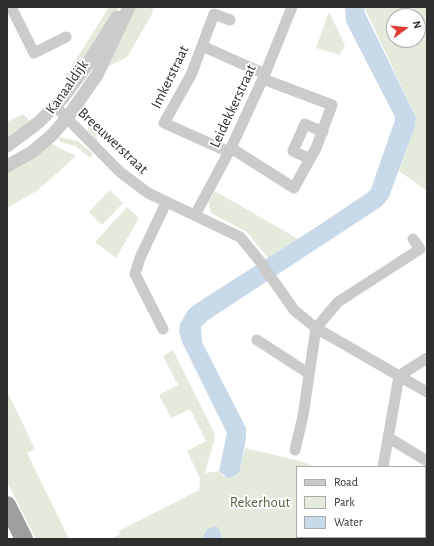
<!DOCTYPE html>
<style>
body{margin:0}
#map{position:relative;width:434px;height:546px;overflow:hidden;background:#fff;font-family:"Alegreya Sans",sans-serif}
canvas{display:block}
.frame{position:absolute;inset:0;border:8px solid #2e2e2e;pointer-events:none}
.legend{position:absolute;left:296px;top:466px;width:130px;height:72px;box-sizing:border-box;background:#fff;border:1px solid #ababab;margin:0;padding:5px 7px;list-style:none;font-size:12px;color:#2e2e2e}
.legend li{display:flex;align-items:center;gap:8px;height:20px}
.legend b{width:20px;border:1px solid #ababab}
.north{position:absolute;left:386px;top:8px;width:40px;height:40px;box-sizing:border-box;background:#fff;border:1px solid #ababab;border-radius:50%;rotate:74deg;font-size:11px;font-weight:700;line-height:16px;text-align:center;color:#2e2e2e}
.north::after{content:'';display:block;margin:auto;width:14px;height:18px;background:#e03b34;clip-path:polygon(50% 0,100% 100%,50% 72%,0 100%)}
</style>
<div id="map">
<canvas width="434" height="546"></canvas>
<div class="frame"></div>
<ul class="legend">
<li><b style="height:5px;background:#cbcbcb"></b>Road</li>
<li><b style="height:11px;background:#e2ebdc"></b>Park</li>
<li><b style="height:11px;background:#c8d9ea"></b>Water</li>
</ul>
<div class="north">N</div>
</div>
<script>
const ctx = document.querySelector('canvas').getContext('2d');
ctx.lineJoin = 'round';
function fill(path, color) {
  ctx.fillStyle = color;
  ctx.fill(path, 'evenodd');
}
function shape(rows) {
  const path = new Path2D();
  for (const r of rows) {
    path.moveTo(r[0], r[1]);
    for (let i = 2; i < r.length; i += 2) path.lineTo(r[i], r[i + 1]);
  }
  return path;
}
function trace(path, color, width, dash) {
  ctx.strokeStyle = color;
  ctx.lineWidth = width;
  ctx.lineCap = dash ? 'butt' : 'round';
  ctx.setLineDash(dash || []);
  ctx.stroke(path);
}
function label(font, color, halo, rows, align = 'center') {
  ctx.font = font + ' "Alegreya Sans",sans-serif';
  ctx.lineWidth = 4;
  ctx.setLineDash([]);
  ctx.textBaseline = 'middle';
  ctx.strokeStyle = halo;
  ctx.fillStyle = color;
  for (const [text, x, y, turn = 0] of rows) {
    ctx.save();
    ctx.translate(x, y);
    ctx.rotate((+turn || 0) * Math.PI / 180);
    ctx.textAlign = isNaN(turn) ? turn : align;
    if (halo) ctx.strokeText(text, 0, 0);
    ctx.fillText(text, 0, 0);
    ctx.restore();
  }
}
const green = shape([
 [109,7,119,7,72,82,65,77],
 [135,7,154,7,151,16,127,57,107,67],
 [364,7,427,7,427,191,399,171,415,126,416,117],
 [394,16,418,16,418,40,394,40],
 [329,12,345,45,340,55,316,48],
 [85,105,88,108,98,142,89,132,83,108],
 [23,114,30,121,7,138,7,122],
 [60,137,78,141,93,154,90,158,75,146,61,142,58,139],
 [50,143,76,156,38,190,7,208,7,169],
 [110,190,123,203,102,225,89,212],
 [215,191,298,239,268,258,247,232,211,213,209,206,209,201],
 [127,207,139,218,116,258,95,242],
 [173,350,214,432,215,437,205,473,219,471,224,476,240,470,245,448,300,461,316,467,297,467,297,537,425,537,425,503,427,502,427,539,111,539,120,534,119,531,199,490,200,478,187,451,206,441,190,409,171,418,159,395,178,385,163,356],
 [7,391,35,449,27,453,69,539,36,539,7,482]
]);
const water = shape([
 [345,7,364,7,365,13,416,117,415,126,389,197,382,206,208,320,201,327,202,342,246,428,246,438,240,470,236,475,228,478,219,471,227,433,182,342,179,331,180,324,188,310,197,303,321,224,367,193,371,189,395,120,395,117,346,22],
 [216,526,219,529,222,539,202,539,207,529]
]);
const minor = shape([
 [11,7,34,53,66,37],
 [202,46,214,14,230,20],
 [55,106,120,172,148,193,240,237,259,260,294,310,316,328,427,392],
 [231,148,294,188,316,148,332,105,263,79],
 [229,152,164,123,191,75,202,46,265,74],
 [310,159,293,151,305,124,323,132],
 [195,215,231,148,265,74,292,7],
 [163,329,135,274,140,258,166,203],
 [257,340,308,373],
 [389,438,427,461],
 [295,450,303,416,316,328,338,302,420,249,413,239],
 [383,467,399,376,427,358]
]);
const tertiary = shape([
 [7,146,39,122,62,99,85,68,117,17],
 [7,166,32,152,51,136,67,118,97,75,129,7]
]);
const trunk = shape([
 [7,505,24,539]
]);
const streetNames = [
 ["Imkerstraat",170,77,-64],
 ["Kanaaldijk",67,87,-55],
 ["Leidekkerstraat",233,106,-65],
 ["Breeuwerstraat",113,141,43]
];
const parkNames = [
 ["Rekerhout",260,502]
];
fill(green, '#e2ebdc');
fill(water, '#c8d9ea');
trace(minor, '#cbcbcb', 11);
trace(tertiary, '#cbcbcb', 13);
trace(trunk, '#9e9e9e', 18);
label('15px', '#2e2e2e', '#fff', streetNames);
label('15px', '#4c683c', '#fff', parkNames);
</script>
